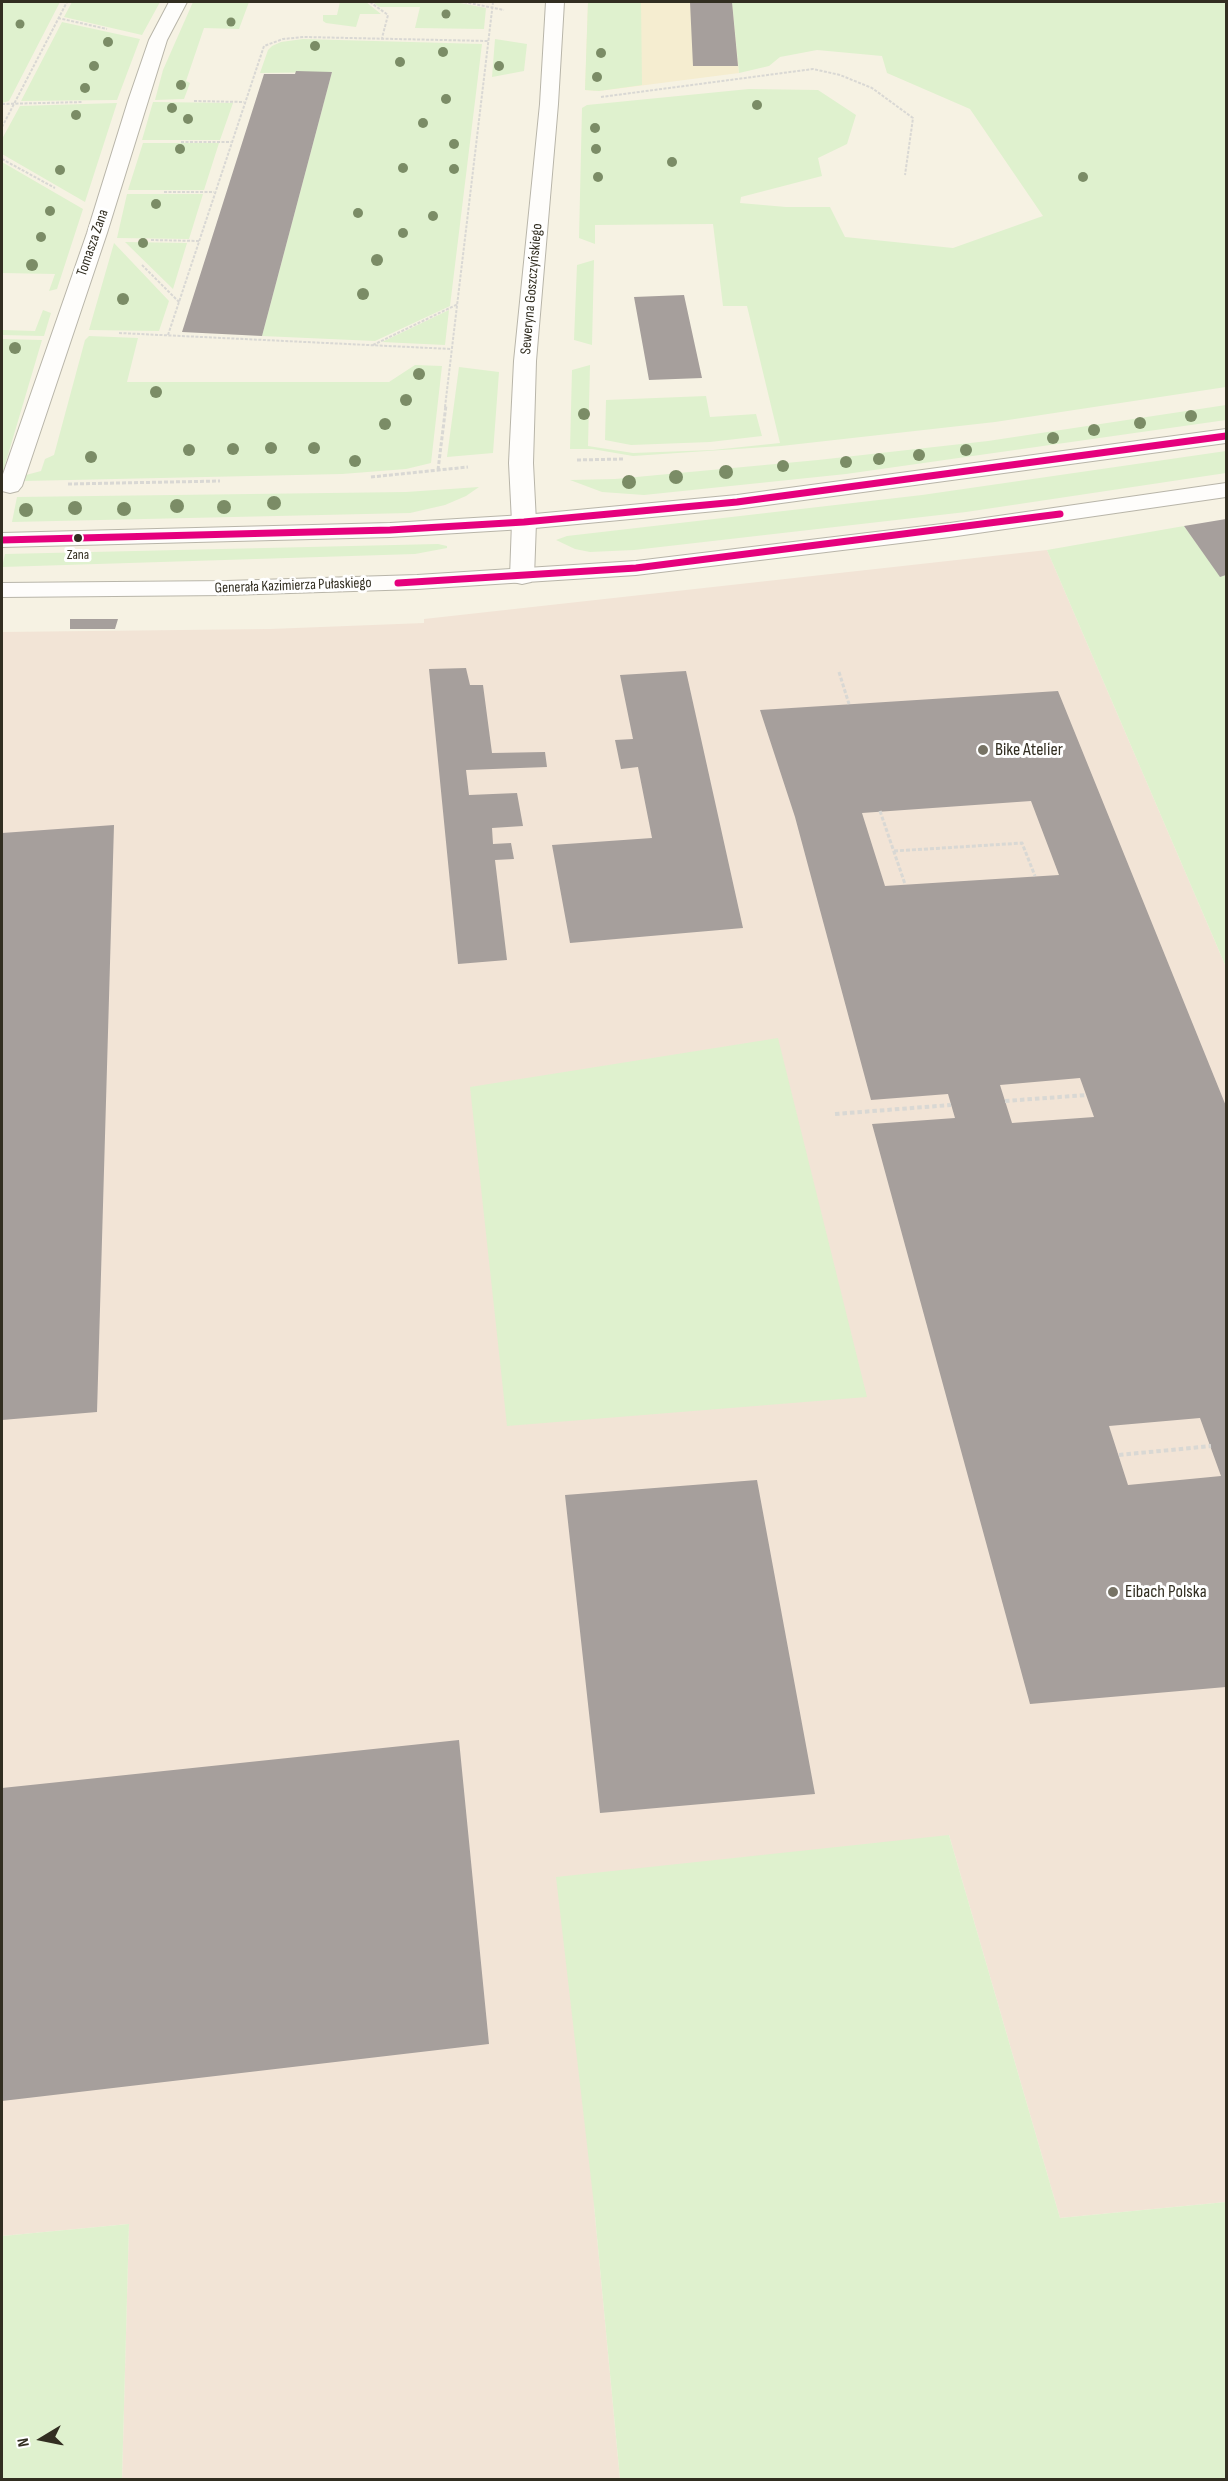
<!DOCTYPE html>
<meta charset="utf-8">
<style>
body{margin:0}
#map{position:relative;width:1228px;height:2481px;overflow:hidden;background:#f6f2e3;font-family:"Sofia Sans Condensed",sans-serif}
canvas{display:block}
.frame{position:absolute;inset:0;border:3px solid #322e21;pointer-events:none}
.north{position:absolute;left:12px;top:2409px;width:60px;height:60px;-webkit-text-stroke:4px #fff;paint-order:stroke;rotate:260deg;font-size:16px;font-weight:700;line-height:24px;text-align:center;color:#322e21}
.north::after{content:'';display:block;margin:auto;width:21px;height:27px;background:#322e21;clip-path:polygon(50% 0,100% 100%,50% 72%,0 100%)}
</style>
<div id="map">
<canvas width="1228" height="2481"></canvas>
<div class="frame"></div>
<div class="north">N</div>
</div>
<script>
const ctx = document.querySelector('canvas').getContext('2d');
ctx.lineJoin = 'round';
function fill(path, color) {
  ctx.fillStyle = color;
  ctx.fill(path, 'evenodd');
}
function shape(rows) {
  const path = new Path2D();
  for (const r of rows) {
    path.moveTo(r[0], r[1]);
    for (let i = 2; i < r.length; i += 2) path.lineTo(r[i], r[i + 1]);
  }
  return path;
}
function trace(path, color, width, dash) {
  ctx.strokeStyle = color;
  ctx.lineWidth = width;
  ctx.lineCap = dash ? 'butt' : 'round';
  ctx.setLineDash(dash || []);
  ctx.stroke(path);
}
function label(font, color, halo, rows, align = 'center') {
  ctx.font = font + ' "Sofia Sans Condensed",sans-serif';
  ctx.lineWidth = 6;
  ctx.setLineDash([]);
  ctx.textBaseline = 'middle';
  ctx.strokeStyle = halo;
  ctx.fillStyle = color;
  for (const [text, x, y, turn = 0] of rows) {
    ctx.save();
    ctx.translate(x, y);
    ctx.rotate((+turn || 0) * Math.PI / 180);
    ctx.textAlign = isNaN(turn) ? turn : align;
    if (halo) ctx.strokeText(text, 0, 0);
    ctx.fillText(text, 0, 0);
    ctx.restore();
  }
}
const commercial = shape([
 [1047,550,1226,967,1226,2202,1060,2218,949,1835,594,2205,620,2479,122,2479,129,2224,2,2236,2,632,270,629,424,623,424,619]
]);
const built = shape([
 [588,2,732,2,739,73,599,91,585,90]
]);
const green = shape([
 [2,2,60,2,9,101,2,103],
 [72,2,160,2,142,35,64,17],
 [193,2,249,2,239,29,204,28,186,81,190,83,184,99,155,100,163,70],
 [340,2,366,2,381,14,360,14,356,27,326,23,323,21,323,15,337,15],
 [373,2,455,2,486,8,484,29,415,28,420,7,379,7],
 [588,2,641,2,642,85,599,91,585,90],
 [732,2,1226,2,1226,387,995,422,781,446,633,456,592,449,570,449,572,370,590,365,588,446,633,453,713,450,780,443,747,306,723,306,713,224,595,225,595,244,579,238,582,108,587,105,749,89,818,90,856,115,847,144,818,158,822,176,741,197,740,203,786,207,830,207,845,237,953,248,1043,216,970,109,887,73,882,56,817,50,780,57,769,66,739,73],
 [62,22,140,39,117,100,21,101],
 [303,39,482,44,450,306,375,341,262,336,332,72,260,73,268,50,272,46,281,42],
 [495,39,527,44,524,71,492,77],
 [153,102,233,103,220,140,142,140],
 [117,103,85,202,2,154,2,139,20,106],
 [143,143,219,143,204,190,128,190],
 [2,162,83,209,57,289,49,291,55,274,2,273],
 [127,194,203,194,189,239,117,238],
 [125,242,187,243,173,289],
 [114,243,169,301,159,331,89,330],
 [594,260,592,345,574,340,577,265],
 [43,310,51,313,44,336,2,335,2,330,35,331],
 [449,310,445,345,382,342],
 [89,336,138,338,127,382,389,382,415,365,442,366,431,463,406,469,342,474,25,481,26,475,41,471,45,459,54,455,85,340],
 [2,339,42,340,2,475],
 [459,367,499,372,493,453,447,457],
 [706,396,710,417,756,414,762,436,710,442,631,445,605,440,606,400],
 [1226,405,1226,420,846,474,644,495,602,492,570,480,615,479,818,460,988,441],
 [1226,451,1226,473,966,512,634,550,590,552,575,549,556,540,567,536,922,495],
 [479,487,466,496,445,505,410,513,12,522,17,497,406,492],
 [1184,526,1220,576,1226,575,1226,967,1047,550],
 [438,544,447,546,447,548,415,554,2,567,5,554],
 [778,1038,867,1397,507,1426,470,1087],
 [949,1835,1060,2218,1226,2202,1226,2479,620,2479,594,2205,556,1877],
 [129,2224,122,2479,2,2479,2,2236]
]);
const building = shape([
 [690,2,732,2,738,66,693,66],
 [296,71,332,72,262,336,182,332,264,74,295,74],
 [684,295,702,378,649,380,634,297],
 [1226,519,1226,575,1220,577,1184,526],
 [70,619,118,619,115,629,70,629],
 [466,668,470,685,483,685,492,753,545,752,547,767,466,770,469,795,517,793,523,826,492,828,493,844,511,843,514,859,495,860,507,960,458,964,429,669],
 [686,671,743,928,570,943,552,845,652,838,638,767,621,769,615,740,633,739,620,675],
 [1058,691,1226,1106,1226,1687,1030,1704,872,1124,955,1118,948,1094,871,1100,795,817,760,710],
 [1031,801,1059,875,885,886,862,813],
 [1080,1078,1094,1117,1012,1123,1000,1085],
 [1200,1418,1221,1476,1128,1485,1109,1426],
 [114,825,97,1412,2,1420,2,833],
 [757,1480,815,1794,600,1813,565,1495],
 [459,1740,489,2044,2,2101,2,1788]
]);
const pathFar2 = shape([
 [370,2,388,15,382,38],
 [464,2,504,10],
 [58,18,107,29],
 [601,97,813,69,840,75,872,88,913,118,905,175],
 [194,101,244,102],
 [2,104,82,102],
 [2,127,67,2],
 [181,142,231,142],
 [2,159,55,188],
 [164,192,214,192],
 [151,240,199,241],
 [142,265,180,303],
 [119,333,451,349],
 [168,335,264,46,283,39,304,37,488,41],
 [373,345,458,304],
 [445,407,493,2]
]);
const pathFar1 = shape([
 [577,460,624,459],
 [438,470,446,405],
 [371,477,468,467],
 [68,484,220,481],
 [839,672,849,704],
 [880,811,905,884],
 [894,851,1022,843,1035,876]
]);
const path = shape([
 [1005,1101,1087,1095],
 [835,1114,951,1105],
 [1119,1455,1211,1446]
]);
const minor = shape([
 [169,2,187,2,167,40,107,233,22,486,18,491,10,493,2,491,2,477,87,233,128,101,149,40,169,2],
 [546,2,564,2,558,104,536,361,533,463,536,522,534,577,531,582,522,584,513,582,510,577,512,522,509,463,514,361,540,104,546,2]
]);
const major = shape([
 [1226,429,1226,443,737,509,524,529,390,537,2,547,2,533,390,523,524,515,737,495,1226,429],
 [1226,483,1226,497,950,537,636,575,417,589,227,595,2,597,2,583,227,581,417,575,636,561,950,523,1226,483]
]);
const bus1 = shape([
 [2,540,390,530,524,522,737,502,1226,436],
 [398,583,636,568,1060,514]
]);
const trees = [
 [446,14,4.5],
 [231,22,4.5],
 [20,24,4.5],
 [108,42,5],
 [315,46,5],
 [443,52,5],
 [601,53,5],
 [400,62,5],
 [94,66,5],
 [499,66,5],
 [597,77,5],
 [181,85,5],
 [85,88,5],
 [446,99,5],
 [757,105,5],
 [172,108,5],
 [76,115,5],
 [188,119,5],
 [423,123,5],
 [595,128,5],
 [454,144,5],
 [180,149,5],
 [596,149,5],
 [672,162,5],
 [403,168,5],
 [454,169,5],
 [60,170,5],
 [598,177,5],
 [1083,177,5],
 [156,204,5],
 [50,211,5],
 [358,213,5],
 [433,216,5],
 [403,233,5],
 [41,237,5],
 [143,243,5],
 [377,260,6],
 [32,265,6],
 [363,294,6],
 [123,299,6],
 [15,348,6],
 [419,374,6],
 [156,392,6],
 [406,400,6],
 [584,414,6],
 [1191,416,6],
 [1140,423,6],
 [385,424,6],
 [1094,430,6],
 [1053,438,6],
 [271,448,6],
 [314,448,6],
 [233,449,6],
 [189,450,6],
 [966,450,6],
 [919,455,6],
 [91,457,6],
 [879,459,6],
 [355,461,6],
 [846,462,6],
 [783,466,6],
 [726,472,7],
 [676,477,7],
 [629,482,7],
 [274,503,7],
 [177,506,7],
 [224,507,7],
 [75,508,7],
 [124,509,7],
 [26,510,7]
];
const markers = [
 [78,538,5,"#322e21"],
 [983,750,6,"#777365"],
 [1113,1592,6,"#777365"]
];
const farBusnames = [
 ["Zana",78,555]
];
const farStreetnames = [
 ["Tomasza Zana",93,243,-71],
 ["Seweryna Goszczyńskiego",532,289,-85],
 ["Generała Kazimierza Pułaskiego",293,586,-2]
];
const poiNames = [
 ["Bike Atelier",995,750],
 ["Eibach Polska",1125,1592]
];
fill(commercial, '#f2e4d6');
fill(built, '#f5edd0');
fill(green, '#dff1ce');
fill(building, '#a69f9c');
trace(minor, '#b8b5a9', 2);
trace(major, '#b8b5a9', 2);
trace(pathFar2, '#d9d8d4', 2, [3, 1.5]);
trace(pathFar1, '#d9d8d4', 3, [4, 2]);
trace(path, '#d9d8d4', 4, [4.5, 3]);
fill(minor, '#fefdfb');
fill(major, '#fefdfb');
trace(bus1, '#e5007d', 7);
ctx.fillStyle = '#7b8c66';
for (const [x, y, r] of trees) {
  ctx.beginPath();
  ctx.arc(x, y, r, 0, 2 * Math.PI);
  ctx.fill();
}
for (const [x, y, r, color] of markers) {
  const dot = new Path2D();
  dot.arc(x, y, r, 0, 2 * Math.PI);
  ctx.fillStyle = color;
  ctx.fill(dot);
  trace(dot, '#fff', 2);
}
label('14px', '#322e21', '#fff', farBusnames);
label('15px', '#322e21', '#fff', farStreetnames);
label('18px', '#322e21', '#fff', poiNames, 'left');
</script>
